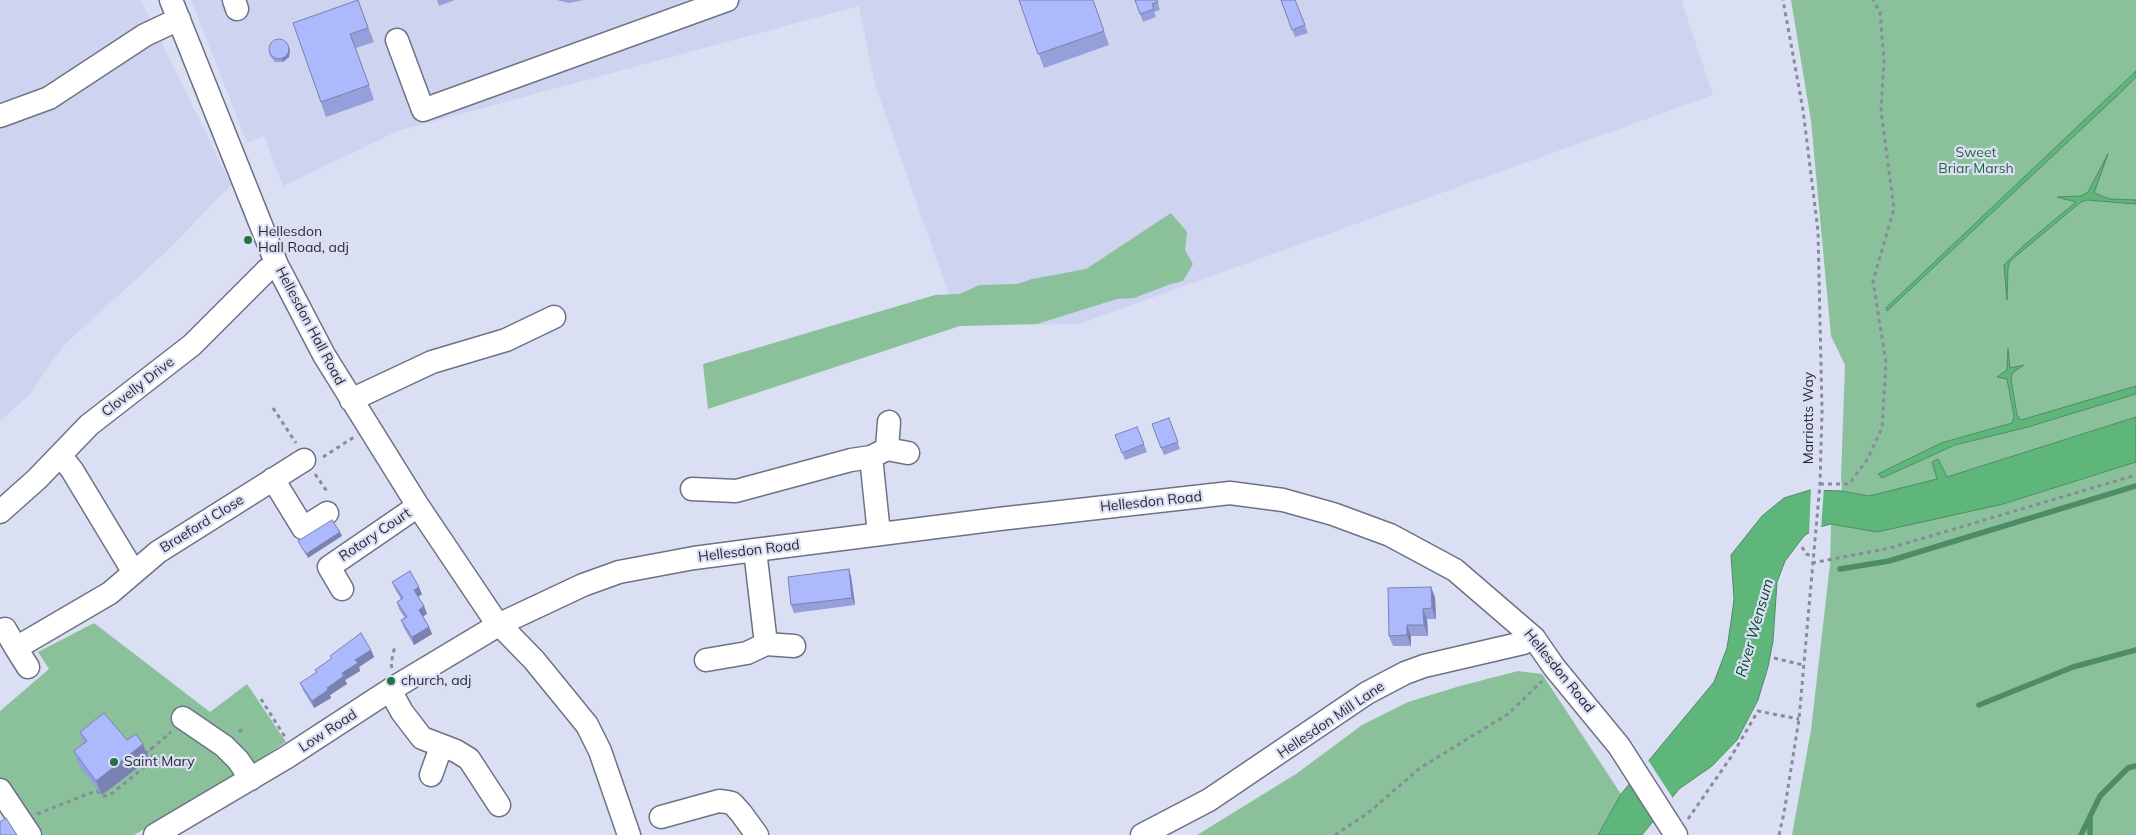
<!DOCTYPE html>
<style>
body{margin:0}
canvas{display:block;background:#dadff4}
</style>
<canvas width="2136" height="835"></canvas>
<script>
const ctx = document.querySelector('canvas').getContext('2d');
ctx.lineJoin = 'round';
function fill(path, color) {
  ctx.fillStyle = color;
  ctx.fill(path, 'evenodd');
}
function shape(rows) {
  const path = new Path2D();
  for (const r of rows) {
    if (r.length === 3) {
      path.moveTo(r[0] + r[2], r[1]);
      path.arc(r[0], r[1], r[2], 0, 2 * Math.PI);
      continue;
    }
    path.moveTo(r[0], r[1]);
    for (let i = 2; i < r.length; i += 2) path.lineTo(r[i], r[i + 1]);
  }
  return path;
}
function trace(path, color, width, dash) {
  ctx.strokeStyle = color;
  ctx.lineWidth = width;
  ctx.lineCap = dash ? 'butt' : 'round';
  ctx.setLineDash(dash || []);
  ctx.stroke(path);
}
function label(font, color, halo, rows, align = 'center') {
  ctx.font = font + ' Mulish,sans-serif';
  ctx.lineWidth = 4.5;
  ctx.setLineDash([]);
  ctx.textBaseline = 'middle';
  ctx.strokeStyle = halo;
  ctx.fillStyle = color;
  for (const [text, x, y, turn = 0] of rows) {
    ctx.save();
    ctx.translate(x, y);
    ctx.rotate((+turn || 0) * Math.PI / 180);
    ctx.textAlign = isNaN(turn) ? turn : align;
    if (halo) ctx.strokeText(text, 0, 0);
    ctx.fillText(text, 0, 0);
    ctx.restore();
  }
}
const built = shape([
 [0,0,141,0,231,185,169,249,64,345,28,396,0,421],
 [191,0,1684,0,1682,2,1713,95,1079,324,960,326,875,85,859,6,398,131,283,186,264,136,247,143]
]);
const green = shape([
 [1791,0,2136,0,2136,386,2026,420,1941,443,1878,474,1956,445,2028,427,2136,394,2136,417,1947,477,1869,496,1842,491,1841,478,1845,365,1831,336,1811,121],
 [1171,213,1187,232,1185,250,1193,264,1183,281,1171,284,1134,298,1117,299,1037,324,960,326,708,409,703,364,935,295,960,294,979,285,1017,284,1032,279,1086,269],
 [2136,462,2136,835,1792,835,1811,730,1830,564,1831,524,1846,526,2003,504],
 [94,623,210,712,247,684,286,742,204,795,134,835,35,835,0,781,0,711,49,669,38,652],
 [1518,671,1542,674,1621,794,1598,835,1197,835,1296,774,1362,725,1408,702,1460,686]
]);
const water = shape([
 [2136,71,2136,77,2120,93,1887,311,1886,308,2136,71],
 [2108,154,2094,193,2110,199,2136,200,2136,204,2087,200,2081,202,2010,261,2008,268,2007,300,2004,265,2023,246,2076,202,2057,197,2081,196,2088,192,2108,154],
 [2008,349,2010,368,2024,365,2012,373,2011,379,2017,415,2021,420,2136,386,2136,394,2028,427,1955,445,1882,478,1878,474,1941,443,2012,423,2014,416,2007,379,1997,377,2007,370,2008,349],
 [2136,417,2136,462,2003,504,1877,532,1831,524,1816,528,1804,536,1785,561,1777,582,1773,641,1768,667,1758,700,1737,740,1712,766,1679,789,1642,835,1598,835,1621,794,1714,682,1727,648,1731,622,1734,599,1731,555,1762,516,1784,498,1810,490,1842,491,1869,496,1937,479,1932,462,1938,459,1947,477,2136,417]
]);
const pier = shape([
 [1811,487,1824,487,1821,530,1809,536],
 [1648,760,1674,800,1670,805,1644,765]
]);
const stream = shape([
 [1840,569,1889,561,2136,486],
 [1979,705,2073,667,2136,650],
 [2081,835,2100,796,2128,768,2136,766],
 [2090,835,2090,818]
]);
const path = shape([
 [273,408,296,443],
 [323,457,354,437],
 [315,474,328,493],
 [1820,484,1849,484,1867,460,1882,428,1886,363,1873,281,1894,209,1881,111,1884,60,1880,12,1873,0],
 [1802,547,1806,554,1813,556],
 [1812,563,1890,548,2136,475],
 [1774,658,1803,665],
 [392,668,391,664,395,645],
 [261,699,285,737],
 [239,732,244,728],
 [145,754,171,732],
 [37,814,93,792,97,791,104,796,110,795,153,760,151,747],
 [1688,819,1731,757,1758,711,1799,719],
 [1335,835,1368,813,1420,768,1508,714,1542,681],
 [1779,835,1784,813,1799,719,1820,484,1822,410,1818,231,1803,110,1783,0]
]);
const minor = shape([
 [171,0,277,265,324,355,418,506,494,619,534,660,587,725,600,751,629,835],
 [234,0,237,9],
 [397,40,423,110,727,0],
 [0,116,49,98,145,35,179,19],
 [351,400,432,362,506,340,554,317],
 [887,449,908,453],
 [60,455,72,470,133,571],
 [871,457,879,534],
 [273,479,303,528,327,513],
 [692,489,736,491,851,460,871,457,887,449,889,422],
 [0,512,37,479,89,425,192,345,267,270,277,265],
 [755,550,766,644,794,646],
 [342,589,329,567,418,506],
 [5,629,16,648,110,593,158,552,304,460],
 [16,648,28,667],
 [706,660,747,653,766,644],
 [390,690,402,712,422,738,456,751,469,759,499,805],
 [183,718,224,746,238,760,251,779],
 [431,775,441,747],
 [0,790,30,835],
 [661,817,719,801,727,802,732,803,741,813,757,835],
 [155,835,287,757,390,690,500,624,583,585,619,572,694,558,755,550,999,519,1230,493,1283,500,1333,514,1390,535,1455,570,1534,638,1554,667,1619,746,1676,835],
 [1142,835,1209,800,1367,693,1405,673,1424,666,1523,643,1534,638]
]);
const wall = shape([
 [358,0,374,42,356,48,374,100,326,117,293,23],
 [437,0,455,0,439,6],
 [557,0,584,0,569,3],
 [1019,0,1093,0,1109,45,1044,68],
 [1135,0,1157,0,1160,10,1154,12,1156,17,1143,22],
 [1281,0,1295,0,1308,33,1295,37],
 [290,50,289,57,283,62,275,62,270,56,269,52],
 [1169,418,1180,449,1164,455,1152,424],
 [1137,427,1147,452,1125,460,1115,435],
 [851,576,855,605,794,613,791,605],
 [392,582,422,594,418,597,424,606,427,614,423,616,429,627,432,634,414,645,404,628,401,620,405,618,399,609,397,602,401,599,395,589],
 [1435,597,1436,619,1427,619,1428,636,1411,636,1411,646,1393,646,1389,636],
 [371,650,374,657,359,667,360,671,345,680,347,684,330,695,331,698,314,708,303,690,300,683,316,673,315,670,332,659,330,656],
 [80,732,149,759,102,795,79,766,74,751,84,744]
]);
const shadedWall = shape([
 [288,46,290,50,289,57,283,62,282,59],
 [340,532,342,536,308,558,306,554],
 [849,569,851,576,855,605,852,598],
 [419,587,422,594,417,598,414,590],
 [1431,587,1435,597,1436,619,1432,608],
 [424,606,427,614,422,617,419,610],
 [1423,609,1427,619,1428,636,1424,625],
 [1407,625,1411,636,1411,646,1407,635],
 [429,627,432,634,414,645,412,637],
 [371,650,374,657,359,667,360,671,345,680,347,684,330,695,331,698,314,708,312,701,342,673,355,660],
 [143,744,149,759,102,795,96,781]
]);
const building = shape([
 [358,0,368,28,350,34,369,85,321,102,293,23,358,0],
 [1019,0,1093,0,1104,31,1038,54,1019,0],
 [1135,0,1157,0,1158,2,1152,4,1154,9,1140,14,1135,0],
 [1281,0,1295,0,1305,25,1292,30,1281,0],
 [279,49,10],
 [1169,418,1178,442,1161,448,1152,424,1169,418],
 [1137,427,1144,444,1122,453,1115,435,1137,427],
 [332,520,340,532,306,554,298,541,332,520],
 [849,569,852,598,791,605,788,577,849,569],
 [410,571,419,587,414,590,424,606,419,610,429,627,412,637,401,620,407,617,397,602,403,598,392,582,410,571],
 [1431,587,1432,608,1423,609,1424,625,1407,625,1407,635,1389,636,1388,588,1431,587],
 [361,633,371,650,355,660,358,663,342,673,344,676,327,688,328,690,312,701,300,683,317,672,315,670,332,658,330,656,361,633],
 [104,713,127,740,136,734,143,744,96,781,74,751,87,741,80,732,104,713],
 [6,818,17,835,0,835,0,822,6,818]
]);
const markers = [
 [248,240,5,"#247343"],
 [391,681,5,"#247343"],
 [114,762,5,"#247343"]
];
const parkNames = [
 ["Sweet",1976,153],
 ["Briar Marsh",1976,169]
];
const poiNames = [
 ["Hellesdon",258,232],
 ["Hall Road, adj",258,248],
 ["church, adj",401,681],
 ["Saint Mary",124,762]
];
const streetNames = [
 ["Hellesdon Hall Road",310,326,62],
 ["Clovelly Drive",138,387,-38],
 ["Marriotts Way",1809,418,-90],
 ["Hellesdon Road",1151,502,-6],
 ["Braeford Close",202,524,-32],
 ["Rotary Court",375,535,-34],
 ["Hellesdon Road",749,551,-7],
 ["Hellesdon Road",1559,671,51],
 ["Hellesdon Mill Lane",1331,720,-34],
 ["Low Road",328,731,-33]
];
const waterNames = [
 ["River Wensum",1755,628,-74]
];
fill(built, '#ced4f0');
fill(green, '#8bc19a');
fill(water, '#5eb67b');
trace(water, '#4e8c65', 1);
fill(pier, '#dadff4');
trace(stream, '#4e8c65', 5.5);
trace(minor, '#6e7285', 25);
trace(path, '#878b9a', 3, [4, 4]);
trace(minor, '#fff', 22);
fill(wall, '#959fda');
fill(shadedWall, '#7982b1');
fill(building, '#adb9fd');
trace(building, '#7982b1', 1);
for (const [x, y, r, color] of markers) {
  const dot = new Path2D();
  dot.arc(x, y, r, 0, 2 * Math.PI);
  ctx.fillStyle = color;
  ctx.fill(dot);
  trace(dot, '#dadff4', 2);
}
label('14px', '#26653d', '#dadff4', parkNames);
label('14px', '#292b33', '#dadff4', poiNames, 'left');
label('14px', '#292b33', '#dadff4', streetNames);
label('italic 15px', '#024a24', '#dadff4', waterNames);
</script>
